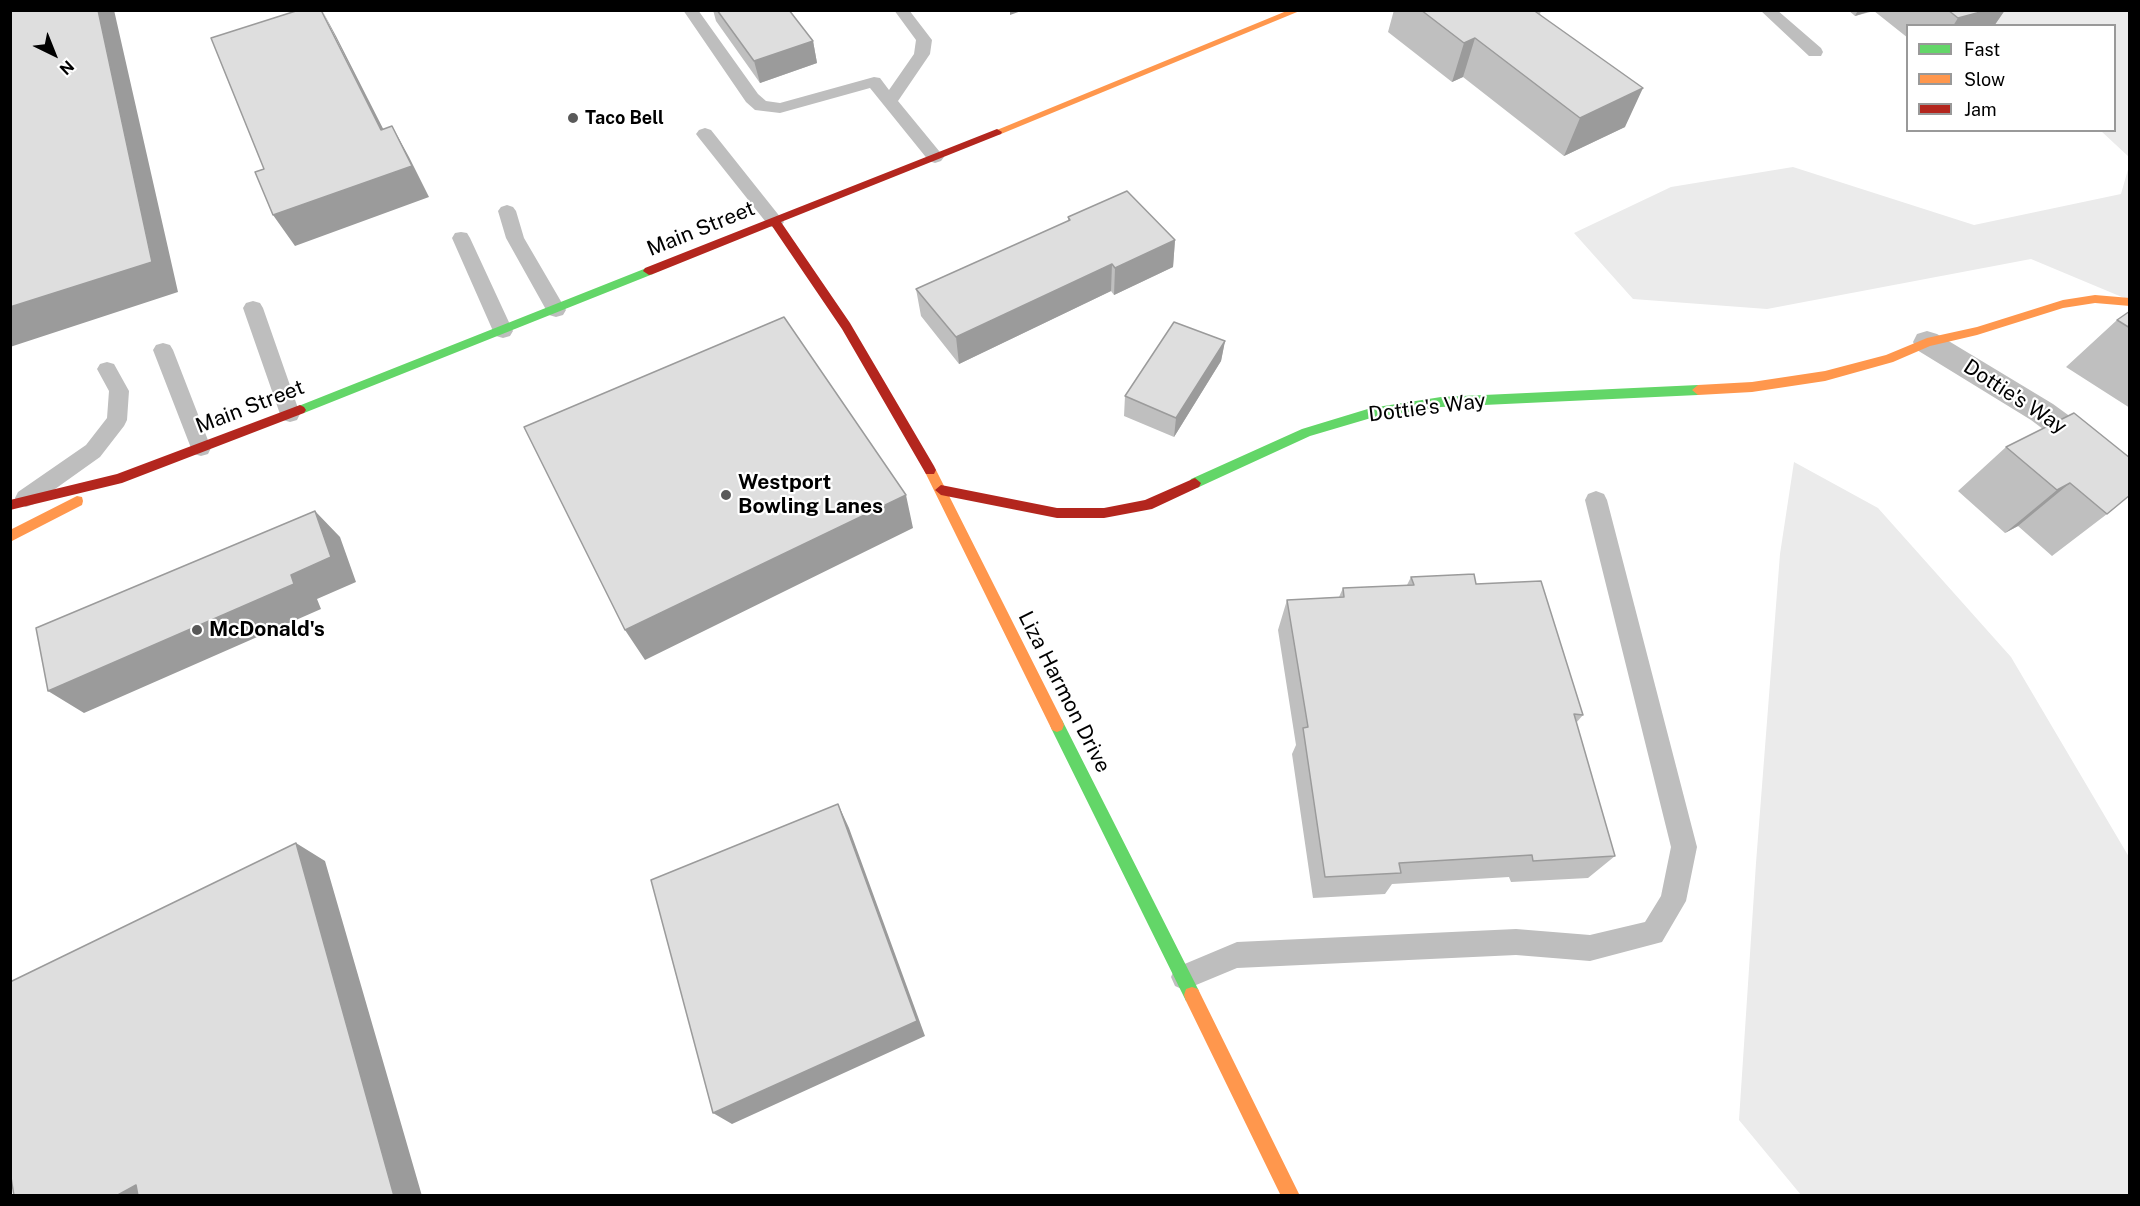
<!DOCTYPE html>
<style>
body{margin:0}
#map{position:relative;width:2140px;height:1206px;overflow:hidden;background:#fff;font-family:"Public Sans",sans-serif}
canvas{display:block}
.frame{position:absolute;inset:0;border:12px solid #000;pointer-events:none}
.legend{position:absolute;left:1906px;top:24px;width:210px;height:108px;box-sizing:border-box;background:#fff;border:2px solid #999;margin:0;padding:8px 10px;list-style:none;font-size:18px;color:#000}
.legend li{display:flex;align-items:center;gap:12px;height:30px}
.legend b{width:30px;border:2px solid #999}
.north{position:absolute;left:24px;top:24px;width:60px;height:60px;-webkit-text-stroke:4px #fff;paint-order:stroke;rotate:137deg;font-size:16px;font-weight:700;line-height:24px;text-align:center;color:#000}
.north::after{content:'';display:block;margin:auto;width:21px;height:27px;background:#000;clip-path:polygon(50% 0,100% 100%,50% 72%,0 100%)}
</style>
<div id="map">
<canvas width="2140" height="1206"></canvas>
<div class="frame"></div>
<ul class="legend">
<li><b style="height:8px;background:#63d668"></b>Fast</li>
<li><b style="height:8px;background:#ff974d"></b>Slow</li>
<li><b style="height:8px;background:#b3261e"></b>Jam</li>
</ul>
<div class="north">N</div>
</div>
<script>
const ctx = document.querySelector('canvas').getContext('2d');
ctx.lineJoin = 'round';
function fill(path, color) {
  ctx.fillStyle = color;
  ctx.fill(path, 'evenodd');
}
function shape(rows) {
  const path = new Path2D();
  for (const r of rows) {
    path.moveTo(r[0], r[1]);
    for (let i = 2; i < r.length; i += 2) path.lineTo(r[i], r[i + 1]);
  }
  return path;
}
function trace(path, color, width, dash) {
  ctx.strokeStyle = color;
  ctx.lineWidth = width;
  ctx.lineCap = dash ? 'butt' : 'round';
  ctx.setLineDash(dash || []);
  ctx.stroke(path);
}
function label(font, color, halo, rows, align = 'center') {
  ctx.font = font + ' "Public Sans",sans-serif';
  ctx.lineWidth = 4.5;
  ctx.setLineDash([]);
  ctx.textBaseline = 'middle';
  ctx.strokeStyle = halo;
  ctx.fillStyle = color;
  for (const [text, x, y, turn = 0] of rows) {
    ctx.save();
    ctx.translate(x, y);
    ctx.rotate((+turn || 0) * Math.PI / 180);
    ctx.textAlign = isNaN(turn) ? turn : align;
    if (halo) ctx.strokeText(text, 0, 0);
    ctx.fillText(text, 0, 0);
    ctx.restore();
  }
}
const green = shape([
 [1964,11,2129,11,2129,157,2101,131,2114,130,2114,26,1982,25],
 [2129,166,2129,300,2031,259,1767,309,1633,299,1574,233,1671,187,1793,167,1974,225,2121,194],
 [1794,462,1878,508,2011,657,2129,857,2129,1195,1801,1195,1739,1120,1756,863,1780,554]
]);
const lane = shape([
 [683,10,698,10,758,94,766,101,780,103,874,77,880,78,889,90,914,54,916,40,894,10,909,10,932,40,930,54,898,101,944,157,941,161,935,163,929,161,870,88,780,113,755,110,746,102,683,10],
 [1760,10,1777,10,1821,48,1823,52,1821,56,1809,56,1760,10],
 [705,128,711,130,781,218,784,222,781,226,775,228,769,226,699,138,696,134,699,130,705,128],
 [507,205,513,207,516,211,524,238,566,310,563,315,556,317,549,315,506,238,498,211,501,207,507,205],
 [461,232,467,233,470,238,513,331,510,336,503,338,496,336,493,331,452,238,455,233,461,232],
 [253,301,260,303,263,308,300,414,297,420,290,422,283,420,280,414,243,308,246,303,253,301],
 [163,343,170,345,173,350,211,448,208,454,201,456,194,454,191,448,153,350,156,345,163,343],
 [107,362,114,364,129,391,127,420,124,426,100,457,34,504,26,507,18,504,15,498,18,492,86,445,107,418,109,391,97,369,100,364,107,362],
 [1596,491,1604,494,1607,500,1697,847,1686,901,1662,942,1590,961,1516,955,1237,968,1184,990,1175,986,1171,977,1175,968,1237,942,1516,929,1590,935,1645,922,1661,896,1671,847,1585,500,1588,494,1596,491]
]);
const street = shape([
 [1927,331,1937,334,2053,404,2130,460,2130,489,2119,486,2031,420,1917,350,1913,342,1917,334,1927,331]
]);
const fast = shape([
 [649,267,653,268,653,274,304,413,296,413,294,410,296,407,649,267],
 [1698,385,1704,390,1698,395,1441,407,1371,418,1310,436,1199,487,1195,488,1189,483,1191,479,1302,429,1371,408,1441,397,1698,385],
 [1057,718,1062,720,1198,989,1200,995,1198,1001,1192,1003,1186,1001,1052,730,1050,725,1052,720,1057,718]
]);
const slow = shape([
 [1289,10,1302,10,1001,134,997,135,992,132,1289,10],
 [2095,295,2130,298,2130,306,2095,303,2063,308,1977,335,1930,346,1893,362,1825,381,1752,392,1698,395,1692,390,1698,385,1752,382,1825,371,1886,355,1927,338,1977,327,2063,300,2095,295],
 [930,465,936,470,1062,720,1064,725,1062,730,1057,732,1052,730,924,470,930,465],
 [77,496,82,497,83,501,82,505,10,542,10,530,77,496],
 [1192,987,1198,989,1300,1196,1281,1196,1186,1001,1184,995,1186,989,1192,987]
]);
const jam = shape([
 [997,129,1002,132,1001,134,781,222,850,323,934,466,936,470,934,474,926,474,842,329,772,226,653,274,649,275,643,271,645,268,997,129],
 [300,405,304,407,306,410,304,413,122,483,10,510,10,500,117,474,300,405],
 [1195,478,1201,483,1199,487,1152,509,1104,518,1057,518,941,495,935,490,941,485,1057,508,1104,508,1145,500,1195,478]
]);
const wall = shape([
 [713,10,789,10,813,41,817,63,760,83,716,21],
 [1394,10,1541,10,1540,14,1625,127,1564,156,1463,77,1452,82,1388,32],
 [1848,10,2005,10,1994,26,1908,26,1908,38,1874,11,1855,16],
 [1068,217,1175,240,1173,267,1114,295,1111,291,959,364,921,316,916,289,1068,221],
 [2130,311,2130,408,2066,367,2117,320],
 [1225,341,1221,361,1174,437,1124,416,1125,396],
 [2074,413,2107,514,2052,556,2018,526,2005,533,1958,491,2006,447],
 [1411,577,1476,584,1583,715,1576,723,1615,856,1588,878,1511,882,1509,877,1392,884,1385,894,1313,898,1292,754,1296,745,1278,630,1287,600,1339,597,1343,588,1407,585]
]);
const shadedWall = shape([
 [98,10,114,10,178,292,10,347,10,307],
 [322,10,336,36,399,160,381,130],
 [1010,10,1024,10,1010,15],
 [1858,10,1874,10,1855,16],
 [1988,10,2005,10,1994,26,1953,26,1958,18],
 [1475,38,1463,77,1452,82,1464,43],
 [813,41,817,63,760,83,754,61],
 [1643,88,1625,127,1564,156,1580,118],
 [392,126,409,157,429,197,295,246,273,215],
 [1175,240,1173,267,1114,295,1115,268],
 [1112,264,1111,291,959,364,956,337],
 [1225,341,1221,361,1174,437,1176,418],
 [2070,483,2018,526,2005,533,2057,490],
 [906,495,913,528,645,660,625,630],
 [315,511,340,537,356,582,317,599,321,609,84,713,48,691],
 [838,804,849,828,925,1036,732,1124,713,1113],
 [296,843,325,861,422,1196,394,1196],
 [136,1185,165,1196,116,1196]
]);
const building = shape([
 [10,10,98,10,152,262,10,307,10,10],
 [299,10,321,10,381,130,392,126,412,166,273,215,255,172,264,169,211,38,299,10],
 [717,10,789,10,813,41,754,61,717,10],
 [1421,10,1539,10,1536,12,1643,88,1580,118,1475,38,1464,43,1421,10],
 [1948,10,1988,10,1958,18,1948,10],
 [1127,191,1175,240,1115,268,1112,264,956,337,916,289,1070,220,1068,217,1127,191],
 [2130,311,2130,328,2117,320,2130,311],
 [784,317,906,495,625,630,524,427,784,317],
 [1174,322,1225,341,1176,418,1125,396,1174,322],
 [2074,413,2130,458,2130,495,2107,514,2070,483,2057,490,2006,447,2074,413],
 [315,511,331,557,291,575,294,584,48,691,36,628,315,511],
 [1474,574,1476,584,1541,581,1583,715,1574,714,1615,856,1533,861,1532,855,1399,863,1401,873,1325,877,1303,728,1308,727,1287,600,1344,597,1343,588,1414,585,1411,577,1474,574],
 [838,804,917,1021,713,1113,651,880,838,804],
 [296,843,394,1196,138,1196,136,1185,116,1196,14,1196,10,1171,10,982,296,843]
]);
const markers = [
 [573,118,6,"#595959"],
 [726,495,6,"#595959"],
 [197,630,6,"#595959"]
];
const farPoinames = [
 ["Taco Bell",585,118]
];
const streetNames = [
 ["Main Street",701,229,-22],
 ["Dottie's Way",2015,397,33],
 ["Main Street",250,407,-21],
 ["Dottie's Way",1427,408,-7],
 ["Liza Harmon Drive",1064,692,63]
];
const poiNames = [
 ["Westport",738,483],
 ["Bowling Lanes",738,507],
 ["McDonald's",209,630]
];
fill(green, '#ebebeb');
fill(lane, '#bebebe');
fill(street, '#bebebe');
fill(fast, '#63d668');
fill(slow, '#ff974d');
fill(jam, '#b3261e');
fill(wall, '#bfbfbf');
fill(shadedWall, '#9b9b9b');
fill(building, '#dedede');
trace(building, '#9b9b9b', 1.5);
for (const [x, y, r, color] of markers) {
  const dot = new Path2D();
  dot.arc(x, y, r, 0, 2 * Math.PI);
  ctx.fillStyle = color;
  ctx.fill(dot);
  trace(dot, '#fff', 2);
}
label('bold 18px', '#000', '#fff', farPoinames, 'left');
label('21px', '#000', '#fff', streetNames);
label('bold 21px', '#000', '#fff', poiNames, 'left');
</script>
